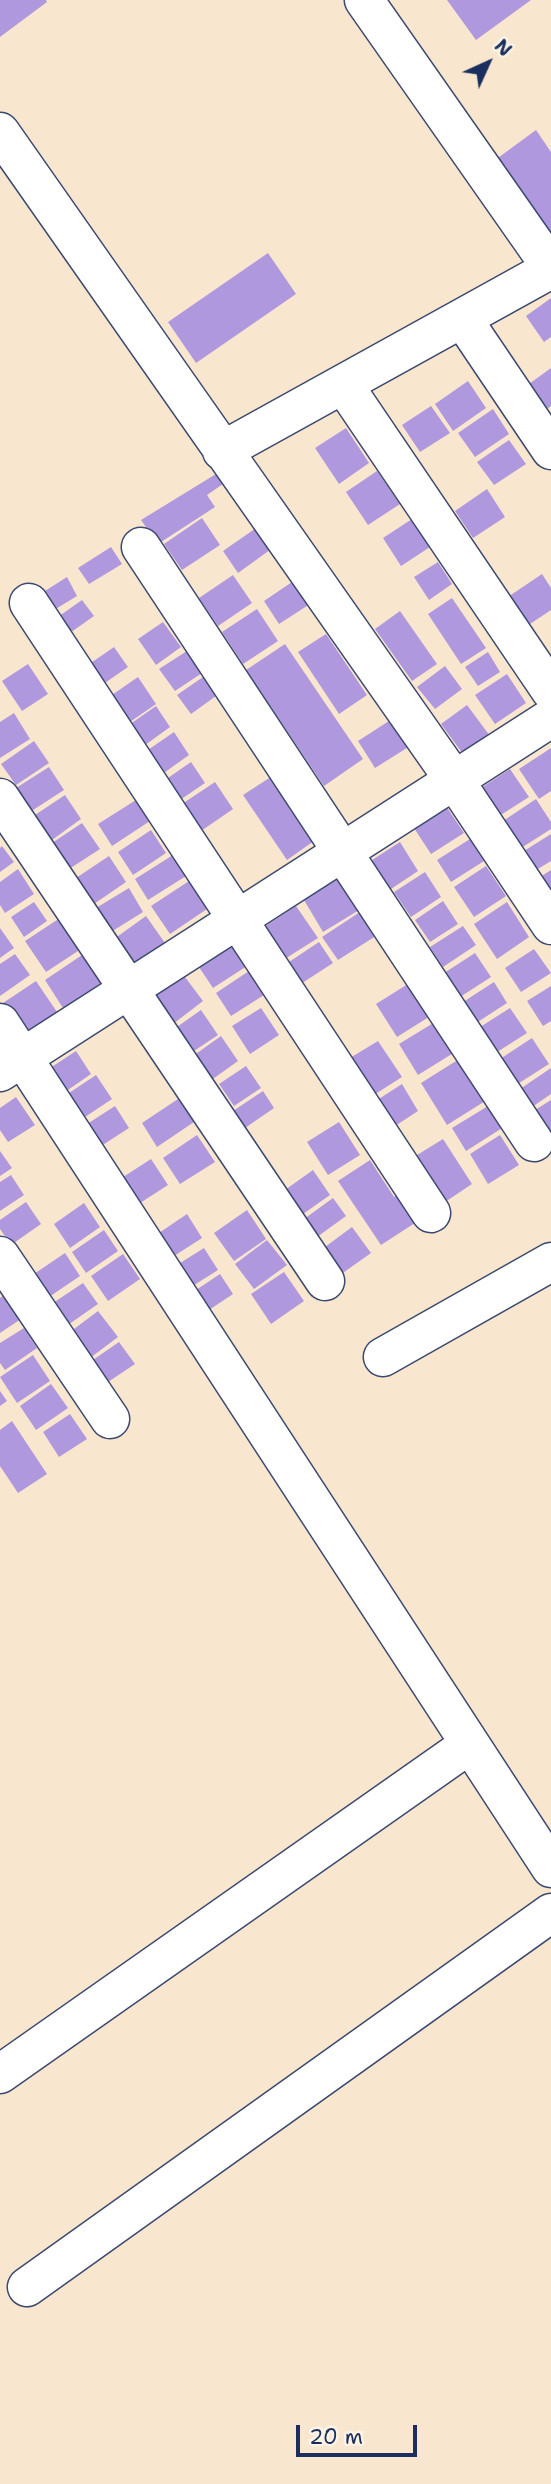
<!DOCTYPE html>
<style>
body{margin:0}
#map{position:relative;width:551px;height:2484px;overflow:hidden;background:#f8e6cf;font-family:"Shantell Sans",sans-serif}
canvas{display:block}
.north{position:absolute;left:453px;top:28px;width:70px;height:70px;-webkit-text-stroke:5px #fcf5e5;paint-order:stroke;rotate:45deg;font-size:19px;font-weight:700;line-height:28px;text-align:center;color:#1b2f5e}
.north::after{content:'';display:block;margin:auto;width:24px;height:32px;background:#1b2f5e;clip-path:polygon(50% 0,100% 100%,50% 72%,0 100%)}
.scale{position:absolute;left:296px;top:2425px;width:121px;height:32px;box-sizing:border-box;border:4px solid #1b2f5e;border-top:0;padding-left:9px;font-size:21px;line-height:24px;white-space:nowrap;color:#1b2f5e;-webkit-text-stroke:5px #fcf5e5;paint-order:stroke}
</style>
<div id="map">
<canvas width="551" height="2484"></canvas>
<div class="north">N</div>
<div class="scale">20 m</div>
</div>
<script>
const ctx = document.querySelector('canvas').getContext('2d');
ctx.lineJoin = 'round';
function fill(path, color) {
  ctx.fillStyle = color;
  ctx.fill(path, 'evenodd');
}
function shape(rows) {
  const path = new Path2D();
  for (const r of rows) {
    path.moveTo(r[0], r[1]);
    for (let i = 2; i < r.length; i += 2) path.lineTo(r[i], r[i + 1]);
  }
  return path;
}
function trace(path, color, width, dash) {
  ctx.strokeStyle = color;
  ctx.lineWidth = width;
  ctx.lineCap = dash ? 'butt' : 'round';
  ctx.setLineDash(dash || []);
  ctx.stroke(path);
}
const building = shape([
 [0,0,46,0,47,2,0,37],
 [447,0,531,0,476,40],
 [536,130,551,152,551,245,491,163],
 [268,253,296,294,196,363,168,322],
 [551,298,551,337,544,342,526,316],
 [551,368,551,406,540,414,522,389],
 [468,381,486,408,453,431,435,404],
 [431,406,450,433,420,452,402,425],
 [493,409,509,434,475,457,458,433],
 [346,428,369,463,339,484,315,448],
 [509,440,526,464,494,485,477,462],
 [377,471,400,504,368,525,346,492],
 [216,474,223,484,207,495,215,507,158,544,141,520],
 [487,489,505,517,473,538,455,511],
 [202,518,220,545,182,570,164,544],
 [412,519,430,547,401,566,383,538],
 [259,526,274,547,238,573,223,551],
 [111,547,122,564,89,584,78,568],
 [438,562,452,584,429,600,414,577],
 [542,574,551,588,551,610,524,628,505,599],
 [233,575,252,603,218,626,199,598],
 [67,577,77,596,49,613,37,596],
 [295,580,310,604,279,624,264,601],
 [452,598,486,648,461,664,428,614],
 [82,600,94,616,67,635,55,619],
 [257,609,278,641,243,664,222,632],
 [400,611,437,664,412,681,375,629],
 [163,622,181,647,156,665,138,639],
 [326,634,367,695,339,714,298,652],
 [285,644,363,759,324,786,246,670],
 [114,647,128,667,99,687,85,667],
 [187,651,202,673,175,691,159,669],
 [488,652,500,672,478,686,465,667],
 [28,664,48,694,22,711,2,681],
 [445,666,462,689,435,709,417,687],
 [507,674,526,703,495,724,475,695],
 [138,677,156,704,127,724,109,697],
 [203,677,216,696,191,714,177,695],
 [467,705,490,736,463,754,441,724],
 [156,706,170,727,141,748,126,727],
 [14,713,30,739,0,758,0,722],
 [392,719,410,746,375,768,358,741],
 [174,732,189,755,161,775,145,752],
 [34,741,49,763,16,785,1,764],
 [551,748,551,791,539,799,519,769],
 [191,762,205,783,180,800,165,780],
 [49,767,64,790,30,812,16,788],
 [510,769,529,797,496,818,478,790],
 [277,773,321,836,287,860,243,795],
 [215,782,233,809,201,831,182,804],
 [65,795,81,819,52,840,35,815],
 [536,799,551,822,551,829,518,850,500,823],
 [136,800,150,821,112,846,98,824],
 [444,803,464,833,431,854,412,825],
 [82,823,100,849,66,871,49,845],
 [151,830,166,853,133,875,118,852],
 [551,834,551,861,536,870,524,851],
 [470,839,484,861,451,882,437,860],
 [400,842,418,871,388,891,369,862],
 [2,846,14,862,0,872,0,848],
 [173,855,186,876,148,900,135,879],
 [109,856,126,882,91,906,73,880],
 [486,866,506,896,474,917,454,887],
 [18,869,34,894,5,913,0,905,0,882],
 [551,870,551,900,537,879],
 [425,872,441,897,411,917,394,892],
 [343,875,364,907,323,932,304,900],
 [189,881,207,909,170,934,151,906],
 [129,888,143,912,111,932,96,908],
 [443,901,458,924,430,942,415,920],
 [34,902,47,921,24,937,11,917],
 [507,902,529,937,497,959,474,924],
 [296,906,318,938,280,962,258,931],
 [363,910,379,934,338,960,322,937],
 [146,916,165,943,133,965,114,939],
 [60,918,81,949,46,972,25,941],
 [463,926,476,945,443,967,430,947],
 [0,928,14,948,0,958],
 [228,939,247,966,213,988,195,961],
 [319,942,333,963,293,989,280,968],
 [534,949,551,973,521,992,505,968],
 [85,953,104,981,63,1008,45,980],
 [475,953,491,977,457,999,441,975],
 [15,954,30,975,0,996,0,964],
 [249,971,264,995,231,1016,216,993],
 [182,973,203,1001,173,1024,151,997],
 [36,981,57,1012,21,1037,0,1005],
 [411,982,432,1015,397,1037,376,1004],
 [494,982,507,1003,473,1025,460,1004],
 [551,986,551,1021,543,1026,527,1001],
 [261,1008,279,1035,250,1054,232,1026],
 [510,1008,527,1033,494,1054,477,1029],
 [201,1010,218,1035,191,1053,174,1029],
 [435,1022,455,1052,418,1075,399,1044],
 [221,1036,238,1061,210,1081,193,1056],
 [532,1038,549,1064,516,1085,500,1059],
 [378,1041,402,1077,369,1098,345,1061],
 [76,1051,91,1074,65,1092,50,1068],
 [464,1056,490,1098,447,1125,421,1083],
 [246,1066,261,1088,234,1106,219,1084],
 [551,1068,551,1094,532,1107,520,1089],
 [96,1075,112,1099,79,1121,63,1097],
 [402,1084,418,1111,389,1130,371,1104],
 [263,1091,274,1108,245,1128,233,1111],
 [16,1097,35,1125,8,1142,0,1130,0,1108],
 [178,1099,194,1122,157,1147,142,1123],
 [551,1100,551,1134,535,1110],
 [493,1103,507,1125,466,1151,452,1128],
 [115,1106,129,1128,98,1148,84,1126],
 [339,1122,360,1155,328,1175,307,1142],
 [197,1135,215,1162,180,1184,163,1158],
 [500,1135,519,1165,488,1184,470,1154],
 [443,1139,472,1184,439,1206,409,1160],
 [0,1151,12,1168,0,1176],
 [151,1159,168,1185,137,1205,120,1179],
 [370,1160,394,1197,400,1193,418,1221,381,1245,338,1181],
 [313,1170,330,1195,303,1214,285,1190],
 [11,1175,24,1195,0,1211,0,1182],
 [333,1198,346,1216,317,1237,304,1219],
 [26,1202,41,1224,11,1245,0,1229,0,1220],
 [84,1203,100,1227,70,1248,54,1224],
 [247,1210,266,1239,234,1261,214,1233],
 [187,1214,202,1238,171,1258,156,1235],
 [352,1227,371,1253,340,1275,321,1250],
 [104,1230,118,1251,86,1273,72,1252],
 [267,1240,287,1265,254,1289,235,1264],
 [204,1248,218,1270,191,1287,177,1265],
 [65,1253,80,1276,46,1299,31,1276],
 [123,1254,140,1279,108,1301,91,1276],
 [284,1272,304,1301,271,1324,251,1294],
 [220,1274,233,1294,206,1312,193,1292],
 [83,1283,98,1304,65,1327,50,1305],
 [4,1295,21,1319,0,1333,0,1298],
 [98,1311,118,1337,90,1358,70,1332],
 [24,1328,37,1348,5,1370,0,1363,0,1343],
 [119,1342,135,1364,105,1384,90,1362],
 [33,1355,50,1381,17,1403,0,1377],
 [51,1384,68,1408,36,1430,20,1406],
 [0,1391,7,1401,0,1406],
 [70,1414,87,1439,59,1457,43,1432],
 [12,1421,47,1474,18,1493,0,1466,0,1430]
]);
const minor = shape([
 [364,0,551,267],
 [0,132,455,781,551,925],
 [462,318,551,450],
 [343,384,551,691],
 [222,451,551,269],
 [141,547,534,1142],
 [29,603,431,1213],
 [0,798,325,1281],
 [0,1023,551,1868],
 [0,1072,551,718],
 [0,1256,110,1419],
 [383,1357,551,1262],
 [0,2074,470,1744],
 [27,2287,551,1913]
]);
fill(building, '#b098de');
trace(minor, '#3c4a6f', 41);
trace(minor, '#fff', 38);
</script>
